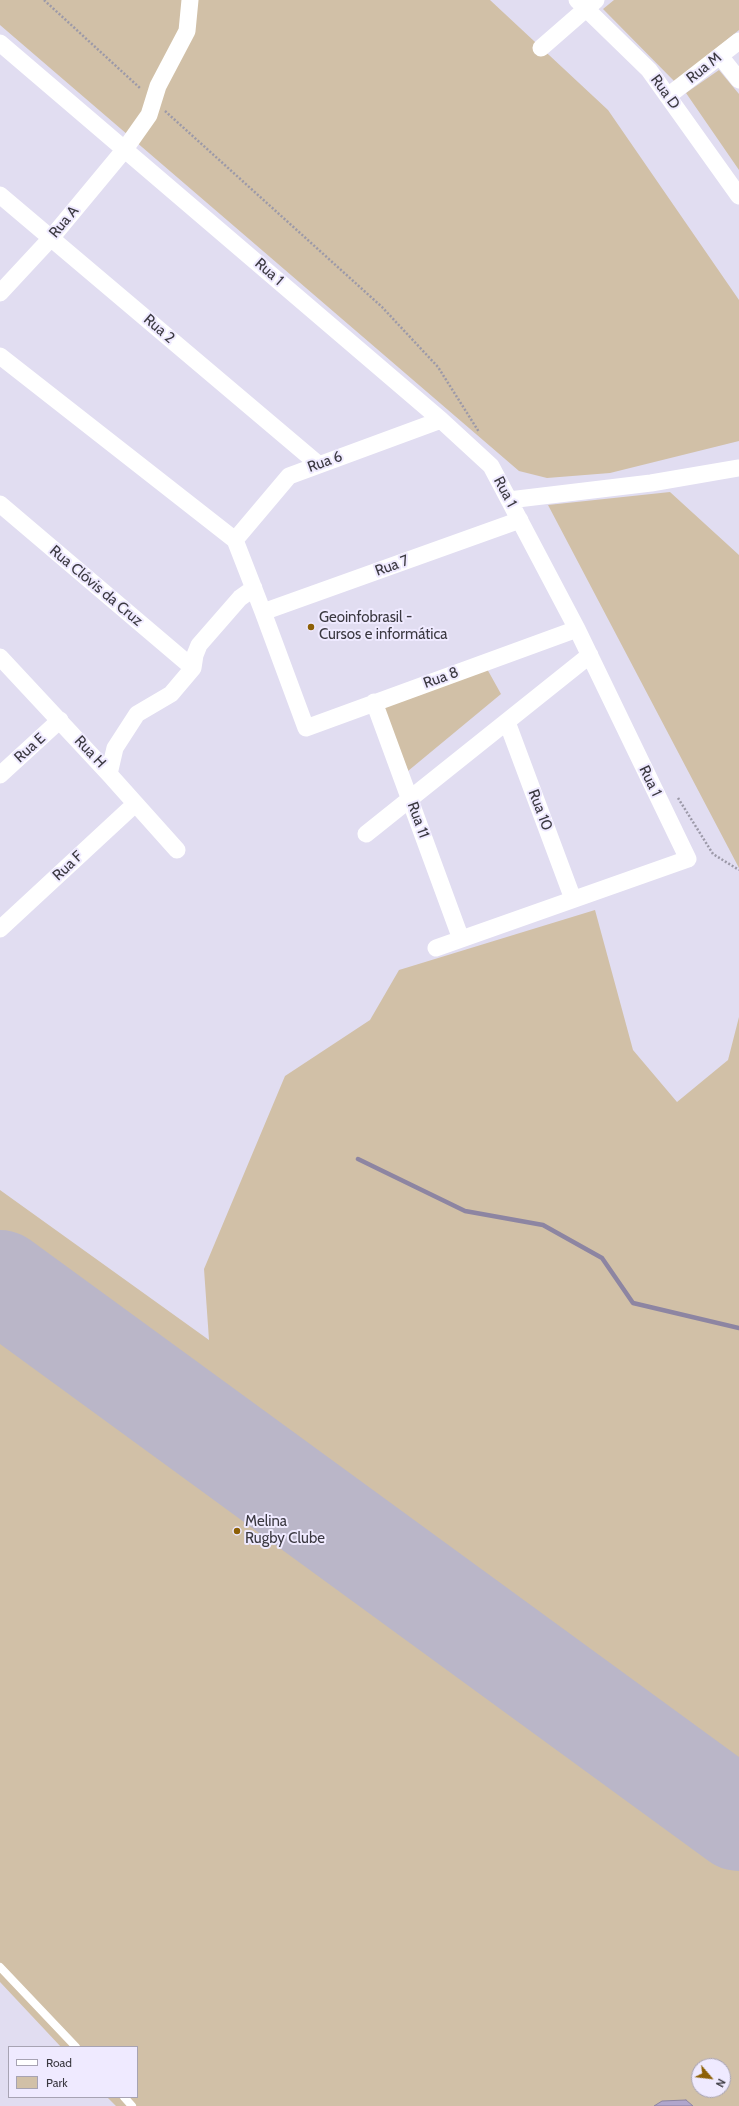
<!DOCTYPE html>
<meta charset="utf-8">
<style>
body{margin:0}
#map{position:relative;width:739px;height:2106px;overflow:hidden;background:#e1ddf1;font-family:Cabin,sans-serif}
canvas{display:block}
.legend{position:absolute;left:8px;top:2046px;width:130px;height:52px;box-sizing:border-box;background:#efeaff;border:1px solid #a7a3b3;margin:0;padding:5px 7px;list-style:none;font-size:12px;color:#3b3941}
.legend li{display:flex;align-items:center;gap:8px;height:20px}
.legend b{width:20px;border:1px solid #a7a3b3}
.north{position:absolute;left:691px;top:2058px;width:40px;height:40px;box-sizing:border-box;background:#efeaff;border:1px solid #a7a3b3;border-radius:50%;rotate:118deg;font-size:11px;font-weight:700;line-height:16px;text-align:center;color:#3b3941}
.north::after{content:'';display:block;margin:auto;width:14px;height:18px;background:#8d6006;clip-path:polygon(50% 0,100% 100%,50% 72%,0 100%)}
</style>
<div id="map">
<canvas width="739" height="2106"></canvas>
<ul class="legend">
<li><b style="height:5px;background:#fff"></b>Road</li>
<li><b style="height:11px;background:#d1c0a7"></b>Park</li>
</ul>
<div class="north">N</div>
</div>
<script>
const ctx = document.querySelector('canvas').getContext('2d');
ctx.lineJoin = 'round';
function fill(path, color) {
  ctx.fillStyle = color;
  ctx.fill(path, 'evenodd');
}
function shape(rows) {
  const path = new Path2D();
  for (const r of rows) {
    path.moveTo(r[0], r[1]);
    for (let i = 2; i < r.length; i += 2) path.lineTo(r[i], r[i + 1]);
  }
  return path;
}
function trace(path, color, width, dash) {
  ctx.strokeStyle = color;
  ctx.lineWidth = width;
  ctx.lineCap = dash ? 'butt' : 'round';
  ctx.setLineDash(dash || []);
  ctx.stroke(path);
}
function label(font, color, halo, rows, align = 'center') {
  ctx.font = font + ' Cabin,sans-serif';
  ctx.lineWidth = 4;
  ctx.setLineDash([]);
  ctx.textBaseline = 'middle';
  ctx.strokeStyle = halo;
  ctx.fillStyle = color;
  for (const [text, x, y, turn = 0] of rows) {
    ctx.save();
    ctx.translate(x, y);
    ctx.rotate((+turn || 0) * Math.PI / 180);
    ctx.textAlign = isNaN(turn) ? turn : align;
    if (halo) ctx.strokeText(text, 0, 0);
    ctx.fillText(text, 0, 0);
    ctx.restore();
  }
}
const green = shape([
 [0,0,490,0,608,110,739,300,739,441,610,473,547,478,519,471,0,25],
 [614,0,739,0,739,30,675,82,603,9],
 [719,70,739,94,739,170,686,93],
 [670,492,739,555,739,868,548,505],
 [486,667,501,694,408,771,383,706],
 [595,910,633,1050,677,1102,728,1060,739,1017,739,2106,116,2106,107,2097,137,2097,137,2047,61,2047,0,1982,0,1190,209,1340,204,1269,285,1076,370,1020,399,970],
 [699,2066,723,2066,723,2090,699,2090]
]);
const water = shape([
 [686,2100,693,2106,654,2106,662,2101,686,2100]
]);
const stream = shape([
 [358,1159,465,1211,543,1225,602,1258,633,1303,739,1328]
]);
const runway = shape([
 [0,1281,739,1820]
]);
const path = shape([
 [44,0,141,89],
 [165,111,382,307,438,367,479,432],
 [678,798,713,854,739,870]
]);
const service = shape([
 [0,1967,76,2047],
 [124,2097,132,2106]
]);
const minor = shape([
 [577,0,649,70,739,196],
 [0,43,441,420,491,466,577,629,688,859,436,948],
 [541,48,596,0],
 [720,56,739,80],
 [668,96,739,41],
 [0,195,318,464],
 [0,293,52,237,125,149,149,115,158,86,187,31,190,0],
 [0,356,235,540,263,612,306,728,577,629],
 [509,500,651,483,739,468],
 [0,504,193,668],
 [235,540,289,476,441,420],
 [263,612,520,520],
 [0,657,109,774,177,850],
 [374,702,461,939],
 [507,722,573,899],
 [109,774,115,748,137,714,171,694,193,668,195,655,199,645,240,598,254,588],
 [0,775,60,720],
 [366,834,590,655],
 [0,929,135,804]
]);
const markers = [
 [311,627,4,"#8d6006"],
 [237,1531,4,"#8d6006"]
];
const streetNames = [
 ["Rua M",704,68,-38],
 ["Rua D",665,92,54],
 ["Rua A",64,222,-50],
 ["Rua 1",269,272,41],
 ["Rua 2",159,329,41],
 ["Rua 6",325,462,-20],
 ["Rua 1",505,492,62],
 ["Rua 7",392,566,-20],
 ["Rua Clóvis da Cruz",96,586,40],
 ["Rua 8",441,678,-20],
 ["Rua E",30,748,-42],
 ["Rua H",90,752,47],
 ["Rua 1",650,781,64],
 ["Rua 10",540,810,69],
 ["Rua 11",418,820,70],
 ["Rua F",68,866,-43]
];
const poiNames = [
 ["Geoinfobrasil -",319,618],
 ["Cursos e informática",319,635],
 ["Melina",245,1522],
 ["Rugby Clube",245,1539]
];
fill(green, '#d1c0a7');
fill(water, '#b0a6cc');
trace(water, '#8d85a2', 1);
trace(stream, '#8d85a2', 4.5);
trace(runway, '#bab6c8', 102);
trace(path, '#9c99a8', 2.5, [2, 2]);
trace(service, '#fff', 8);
trace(minor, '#fff', 17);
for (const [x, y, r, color] of markers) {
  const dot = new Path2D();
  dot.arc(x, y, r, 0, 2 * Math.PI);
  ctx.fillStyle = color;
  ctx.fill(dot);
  trace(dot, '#efeaff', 1.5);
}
label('15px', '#3b3941', '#efeaff', streetNames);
label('15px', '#3b3941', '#efeaff', poiNames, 'left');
</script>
